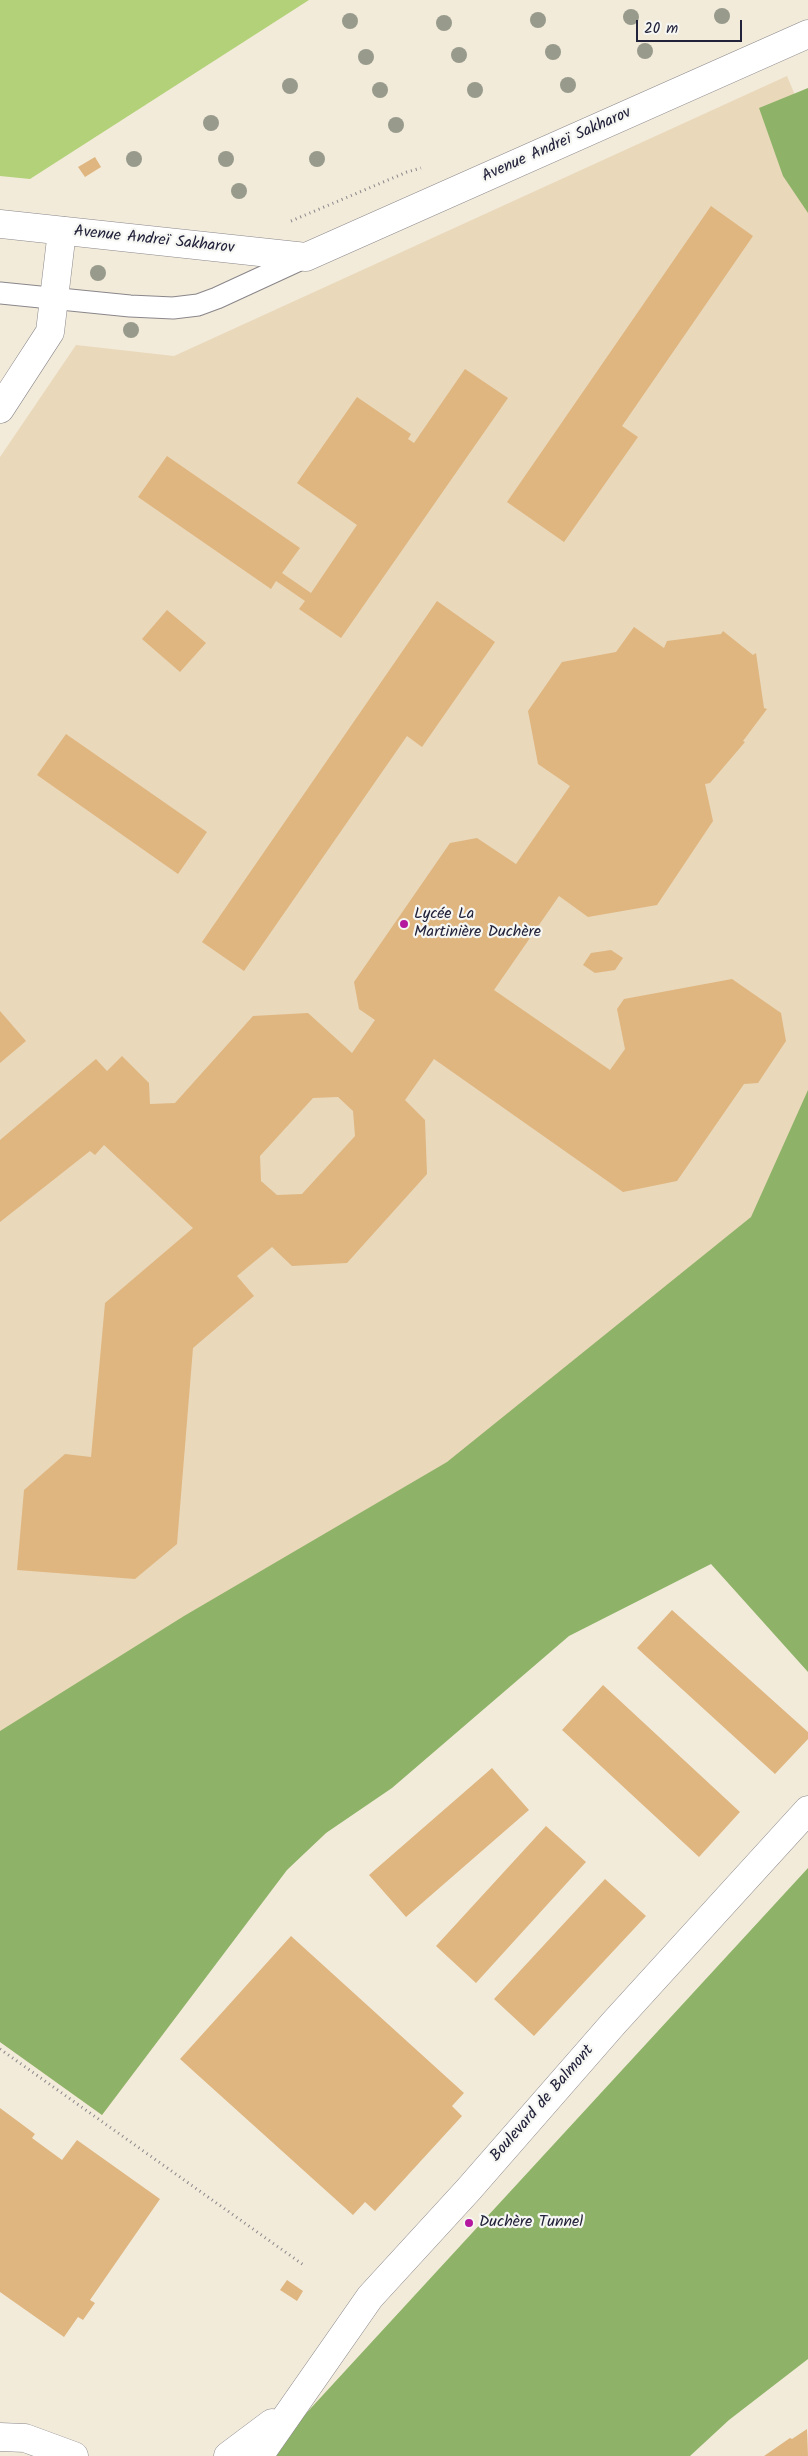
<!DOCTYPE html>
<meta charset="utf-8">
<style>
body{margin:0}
#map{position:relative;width:808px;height:2456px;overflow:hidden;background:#f2ebda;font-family:Kalam,sans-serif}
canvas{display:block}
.scale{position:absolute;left:636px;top:20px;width:106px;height:22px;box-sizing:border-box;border:2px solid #22223b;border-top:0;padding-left:6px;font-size:15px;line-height:18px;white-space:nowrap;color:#22223b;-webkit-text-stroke:4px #f6f6f2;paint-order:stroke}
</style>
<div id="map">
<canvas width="808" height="2456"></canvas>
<div class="scale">20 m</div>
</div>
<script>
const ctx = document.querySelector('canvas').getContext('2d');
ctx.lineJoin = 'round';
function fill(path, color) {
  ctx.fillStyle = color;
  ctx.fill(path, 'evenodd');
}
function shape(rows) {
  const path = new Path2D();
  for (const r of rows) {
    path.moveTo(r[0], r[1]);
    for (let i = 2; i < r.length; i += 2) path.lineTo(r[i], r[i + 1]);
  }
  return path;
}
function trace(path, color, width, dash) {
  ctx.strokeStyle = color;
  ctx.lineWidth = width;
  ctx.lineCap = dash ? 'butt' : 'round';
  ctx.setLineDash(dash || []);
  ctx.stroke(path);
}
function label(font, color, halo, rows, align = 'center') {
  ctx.font = font + ' Kalam,sans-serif';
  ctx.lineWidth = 4.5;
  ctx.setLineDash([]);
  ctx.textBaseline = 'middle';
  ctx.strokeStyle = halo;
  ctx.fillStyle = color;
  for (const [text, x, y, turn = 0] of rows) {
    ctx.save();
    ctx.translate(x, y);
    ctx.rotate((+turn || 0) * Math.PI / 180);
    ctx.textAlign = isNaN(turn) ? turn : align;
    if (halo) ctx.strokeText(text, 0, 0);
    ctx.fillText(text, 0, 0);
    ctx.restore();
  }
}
const built = shape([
 [787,76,808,126,808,1392,287,1869,102,2115,0,2042,0,457,76,345,174,356]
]);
const green = shape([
 [0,0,309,0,30,179,0,176]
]);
const forest = shape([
 [808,88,808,213,783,176,759,108],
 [808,1090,808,1672,711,1564,569,1636,392,1788,326,1833,287,1870,102,2115,0,2042,0,1731,184,1616,447,1462,751,1217],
 [808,1868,808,2359,729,2420,690,2456,264,2456,299,2421]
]);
const building = shape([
 [95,157,101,167,85,177,78,167],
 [711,206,753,236,622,426,638,437,564,542,507,502],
 [465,369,508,398,341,638,299,609,305,601,276,581,271,589,138,497,167,456,300,548,282,573,311,593,357,525,297,483,357,397,411,434,408,439,414,443],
 [437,601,495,642,422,747,407,736,244,971,202,942],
 [167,610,206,643,180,672,142,639],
 [634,627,664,648,667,641,721,634,723,631,753,655,756,653,764,708,767,709,743,741,745,742,710,783,705,784,713,821,657,905,588,917,559,896,494,990,610,1070,625,1049,617,1009,624,999,732,979,781,1013,786,1041,758,1083,744,1084,677,1181,623,1192,434,1059,405,1100,425,1120,427,1174,347,1263,292,1266,272,1247,237,1276,254,1296,193,1348,177,1544,135,1579,17,1570,24,1490,65,1454,91,1457,105,1303,193,1228,104,1145,95,1155,90,1151,0,1222,0,1140,96,1059,107,1071,122,1056,149,1083,150,1104,175,1103,253,1016,308,1013,352,1053,375,1020,359,1009,354,982,450,843,477,838,516,864,570,786,538,764,528,711,562,662,616,652],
 [338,1097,353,1111,355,1136,302,1194,277,1195,261,1181,260,1156,313,1098],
 [66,734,207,832,178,874,37,775],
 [611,950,623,958,615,970,595,973,583,965,591,953],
 [0,1011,26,1041,0,1063],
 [672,1610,808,1732,808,1739,775,1774,637,1648],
 [603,1685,740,1812,699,1857,562,1730],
 [492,1768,529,1810,406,1917,369,1875],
 [546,1826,586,1862,476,1983,436,1946],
 [605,1879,646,1916,534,2036,494,1999],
 [291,1936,464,2093,452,2106,462,2116,375,2211,365,2202,353,2215,180,2059],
 [0,2108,35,2134,32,2138,62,2160,77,2140,160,2199,90,2300,95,2303,83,2320,78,2317,64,2337,0,2292],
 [287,2280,303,2291,297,2301,280,2290],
 [807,2429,808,2456,764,2456,790,2438,792,2439]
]);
const path = shape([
 [291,221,407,172,421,168],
 [0,2049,305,2266]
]);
const service = shape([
 [0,293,130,306,173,308,198,305,217,298,306,257]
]);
const minor = shape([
 [0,409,50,332,62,231],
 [0,2437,25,2438,74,2456]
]);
const tertiary = shape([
 [0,224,306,257,808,34],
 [228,2456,272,2423],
 [259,2456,370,2297,469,2189,613,2024,808,1810]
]);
const trees = [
 [722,16],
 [631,17],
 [538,20],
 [350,21],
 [444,23],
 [645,51],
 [553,52],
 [459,55],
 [366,57],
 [568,85],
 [290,86],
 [380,90],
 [475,90],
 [211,123],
 [396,125],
 [134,159],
 [226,159],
 [317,159],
 [239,191],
 [98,273],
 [131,330]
];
const markers = [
 [404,924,5,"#b5179e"],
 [469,2223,5,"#b5179e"]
];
const streetNames = [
 ["Avenue Andreï Sakharov",557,146,-24],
 ["Avenue Andreï Sakharov",154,241,6],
 ["Boulevard de Balmont",543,2104,-49]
];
const poiNames = [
 ["Lycée La",414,915],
 ["Martinière Duchère",414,933],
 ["Duchère Tunnel",479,2223]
];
fill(built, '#ead8ba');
fill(green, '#b3d178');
fill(forest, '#8eb368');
fill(building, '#dfb680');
trace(service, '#8a868a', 23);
trace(minor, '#8a868a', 29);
trace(tertiary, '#8a868a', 29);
trace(path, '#8a868a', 3, [1, 4]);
trace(service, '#fff', 21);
trace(minor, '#fff', 28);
trace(tertiary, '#fff', 28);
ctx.fillStyle = '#989a8c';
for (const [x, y] of trees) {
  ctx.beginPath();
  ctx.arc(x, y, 8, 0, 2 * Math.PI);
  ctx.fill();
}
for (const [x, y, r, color] of markers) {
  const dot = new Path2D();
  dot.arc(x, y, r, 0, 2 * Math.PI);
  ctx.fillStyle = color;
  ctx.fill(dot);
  trace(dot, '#f6f6f2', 2);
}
label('16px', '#22223b', '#f6f6f2', streetNames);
label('16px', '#22223b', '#f6f6f2', poiNames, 'left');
</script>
